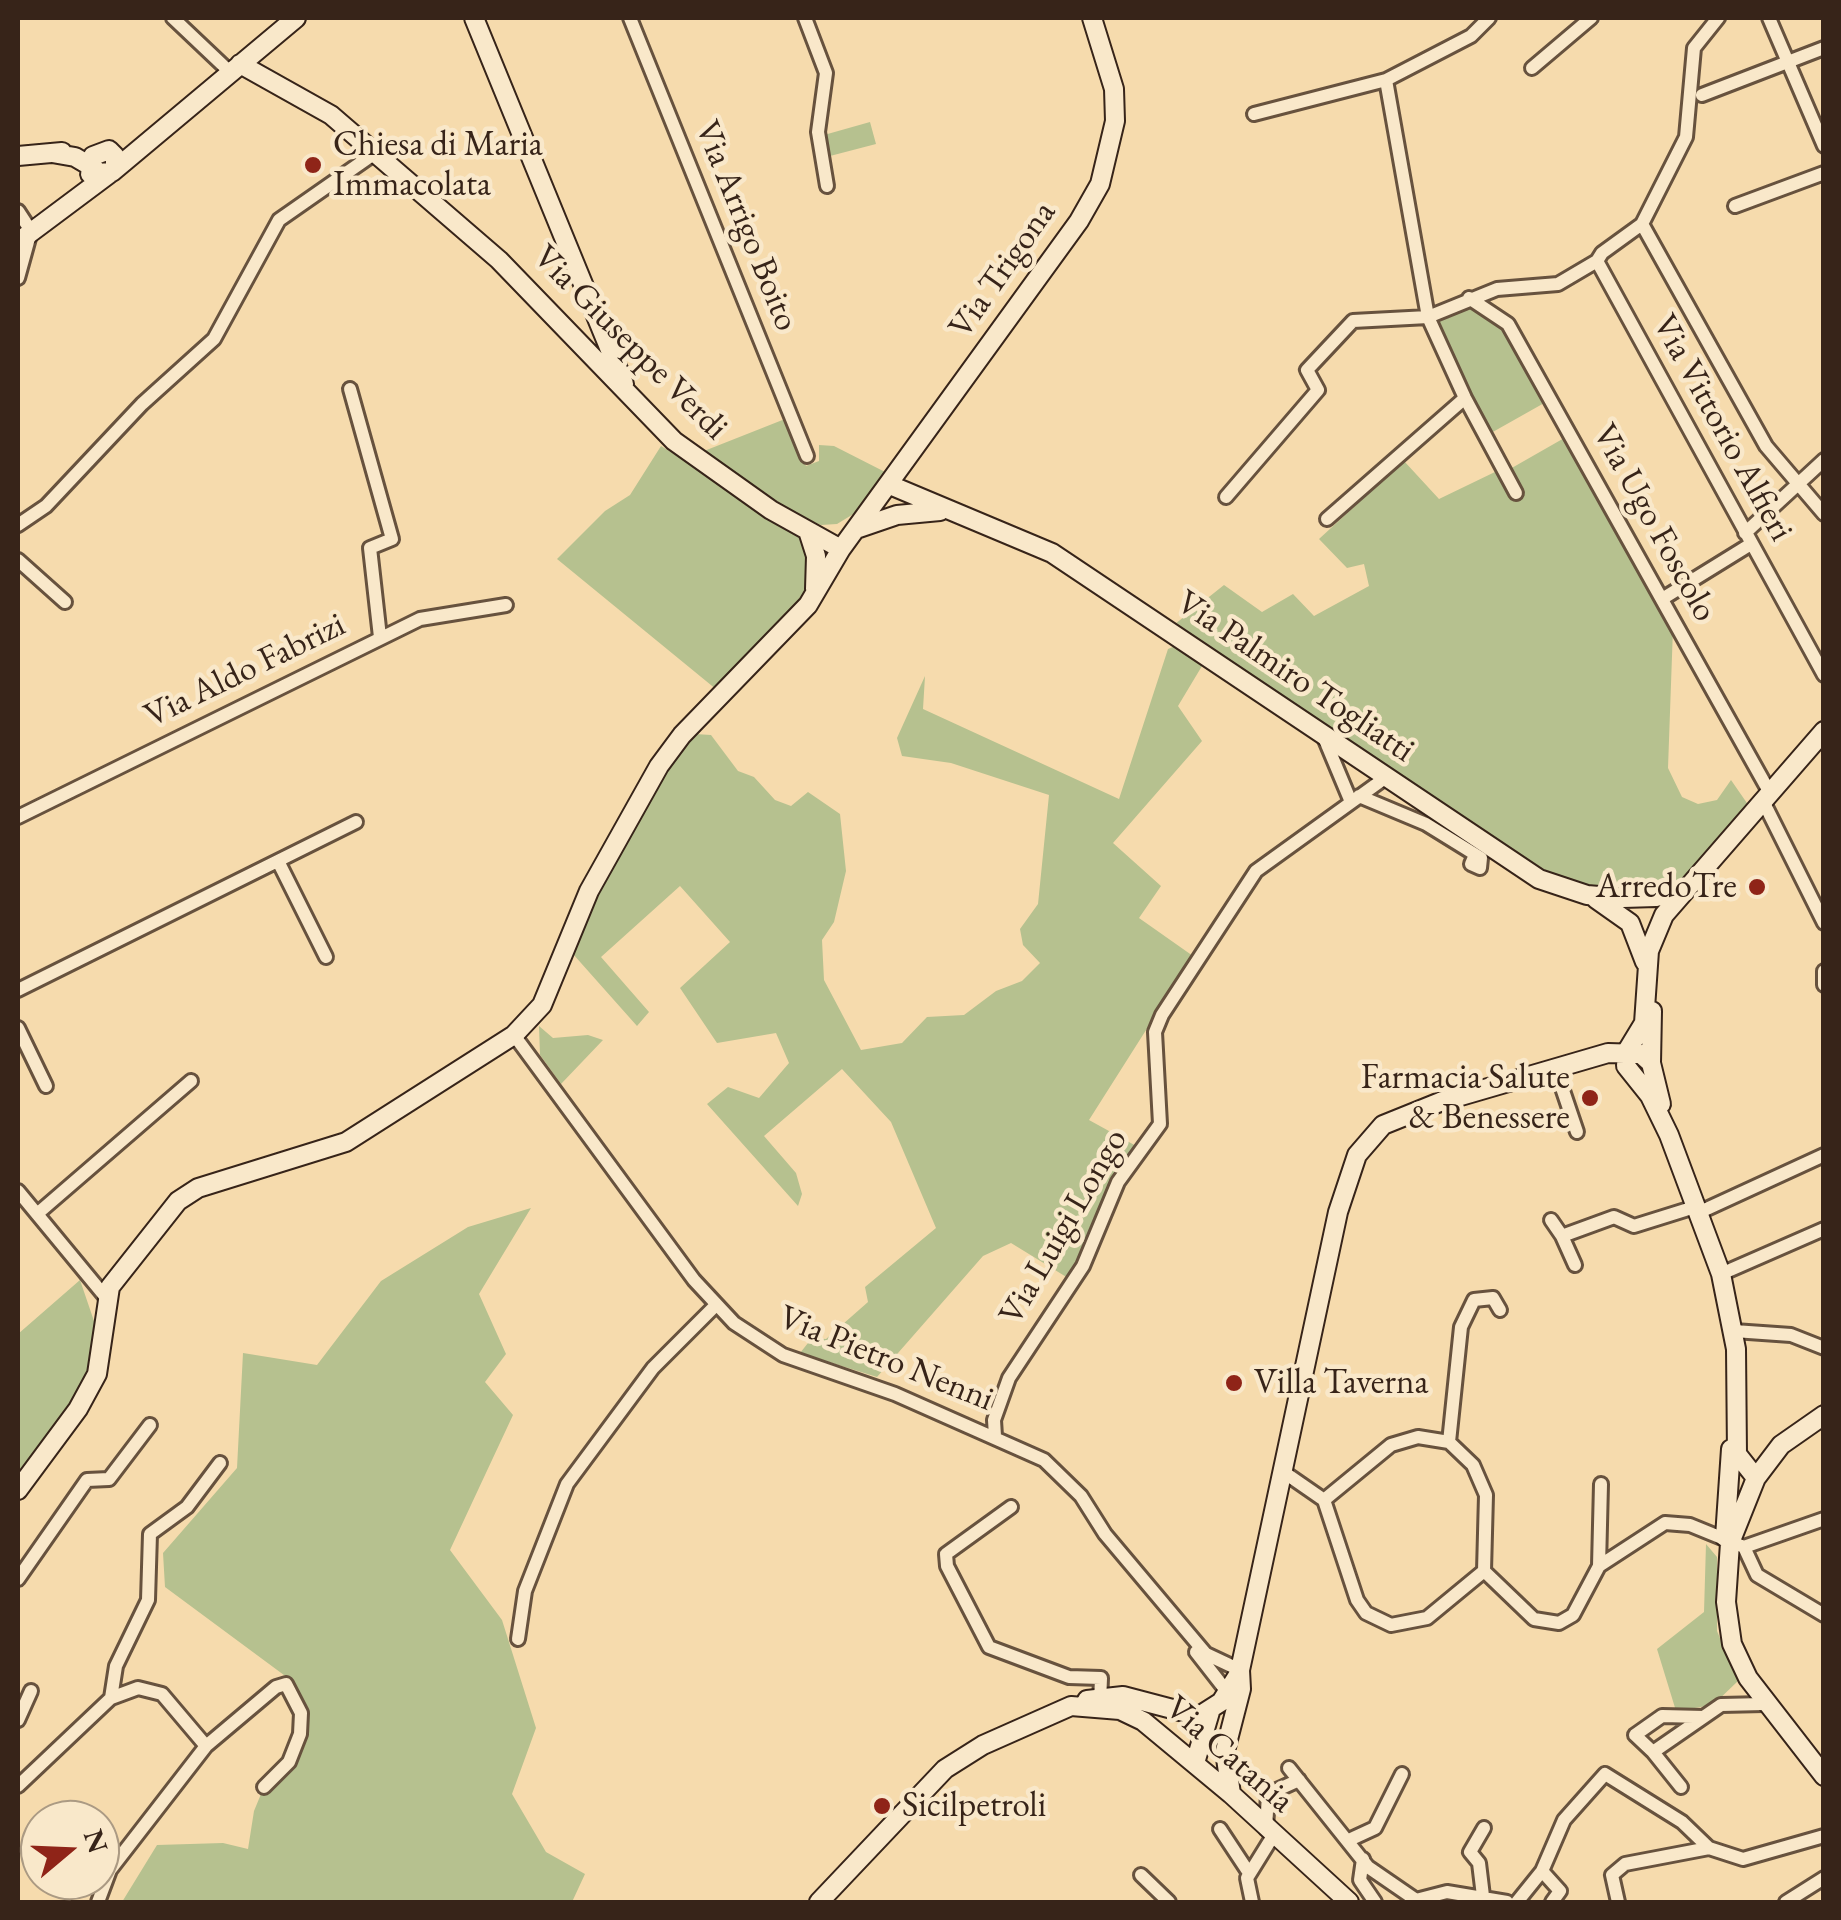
<!DOCTYPE html>
<style>
body{margin:0}
#map{position:relative;width:1841px;height:1920px;overflow:hidden;background:#f6dbad;font-family:"EB Garamond",serif}
canvas{display:block}
.frame{position:absolute;inset:0;border:20px solid #372419;pointer-events:none}
.north{position:absolute;left:20px;top:1800px;width:100px;height:100px;box-sizing:border-box;background:#f9e8ca;border:2px solid #ab9a83;border-radius:50%;rotate:71deg;font-size:28px;font-weight:700;line-height:40px;text-align:center;color:#372419}
.north::after{content:'';display:block;margin:auto;width:35px;height:45px;background:#8f2418;clip-path:polygon(50% 0,100% 100%,50% 72%,0 100%)}
</style>
<div id="map">
<canvas width="1841" height="1920"></canvas>
<div class="frame"></div>
<div class="north">N</div>
</div>
<script>
const ctx = document.querySelector('canvas').getContext('2d');
ctx.lineJoin = 'round';
function fill(path, color) {
  ctx.fillStyle = color;
  ctx.fill(path, 'evenodd');
}
function shape(rows) {
  const path = new Path2D();
  for (const r of rows) {
    path.moveTo(r[0], r[1]);
    for (let i = 2; i < r.length; i += 2) path.lineTo(r[i], r[i + 1]);
  }
  return path;
}
function trace(path, color, width, dash) {
  ctx.strokeStyle = color;
  ctx.lineWidth = width;
  ctx.lineCap = dash ? 'butt' : 'round';
  ctx.setLineDash(dash || []);
  ctx.stroke(path);
}
function label(font, color, halo, rows, align = 'center') {
  ctx.font = font + ' "EB Garamond",serif';
  ctx.lineWidth = 9;
  ctx.setLineDash([]);
  ctx.textBaseline = 'middle';
  ctx.strokeStyle = halo;
  ctx.fillStyle = color;
  for (const [text, x, y, turn = 0] of rows) {
    ctx.save();
    ctx.translate(x, y);
    ctx.rotate((+turn || 0) * Math.PI / 180);
    ctx.textAlign = isNaN(turn) ? turn : align;
    if (halo) ctx.strokeText(text, 0, 0);
    ctx.fillText(text, 0, 0);
    ctx.restore();
  }
}
const green = shape([
 [870,122,876,144,830,156,824,135],
 [1468,305,1507,332,1546,402,1491,433,1436,320],
 [785,419,806,466,819,461,819,445,834,446,889,474,860,510,837,524,821,525,774,507,699,453],
 [1566,437,1673,628,1668,768,1682,797,1698,804,1717,800,1731,780,1749,806,1676,889,1649,894,1591,889,1546,874,1175,624,1224,585,1262,612,1293,594,1314,616,1369,586,1364,564,1347,568,1319,539,1404,461,1439,499,1497,471,1514,500,1524,493,1510,469],
 [661,446,798,530,810,552,808,592,717,690,557,559,605,511,630,495],
 [1175,646,1202,666,1178,706,1202,741,1113,843,1161,886,1139,918,1193,956,1089,1120,1138,1147,1068,1278,1011,1243,983,1256,877,1377,800,1353,812,1338,826,1339,868,1302,865,1287,936,1228,891,1122,842,1069,764,1136,796,1173,802,1194,798,1206,707,1104,728,1087,759,1098,789,1063,776,1033,717,1043,680,988,730,942,680,886,601,957,649,1012,637,1026,573,954,598,894,671,763,695,734,711,735,738,771,754,777,775,800,791,806,808,792,840,814,846,871,834,922,822,940,824,980,861,1050,902,1043,927,1017,964,1015,996,991,1022,981,1040,963,1023,945,1020,929,1038,904,1049,795,951,763,902,756,897,738,925,676,923,709,1119,799,1168,649],
 [539,1026,553,1038,588,1035,603,1040,561,1084,540,1055],
 [531,1208,479,1294,506,1354,485,1382,513,1415,450,1550,502,1620,536,1728,512,1794,546,1852,585,1874,572,1902,122,1902,157,1845,223,1843,248,1849,254,1811,261,1794,281,1778,304,1714,292,1681,165,1587,163,1553,237,1468,243,1353,317,1365,381,1281,468,1227],
 [80,1280,95,1324,91,1364,54,1434,18,1475,18,1334],
 [1706,1544,1717,1557,1717,1631,1738,1681,1713,1705,1676,1711,1657,1649,1704,1612]
]);
const street = shape([
 [173,18,230,72],
 [630,18,807,456],
 [805,18,826,73,818,132,827,186],
 [1489,18,1471,36,1386,80,1428,317,1465,398,1516,493],
 [1769,18,1824,146],
 [1532,68,1591,18],
 [1702,95,1824,48],
 [1254,114,1386,80],
 [1735,206,1824,173],
 [18,211,31,231,18,278],
 [1642,224,1766,446,1824,514],
 [1597,261,1824,675],
 [1469,298,1508,324,1770,793],
 [350,389,392,539,370,548,380,637],
 [1226,497,1318,390,1307,370,1353,321,1428,317,1497,289,1558,284,1597,261,1602,253,1642,224,1686,137,1694,48,1718,18],
 [1327,519,1465,398],
 [18,525,46,506,142,404,214,339,279,220,375,153],
 [1745,533,1824,460],
 [18,560,65,602],
 [1662,599,1751,544],
 [1323,735,1351,802],
 [1359,796,1426,824,1481,858,1480,868,1471,864,1474,857],
 [1763,801,1824,923],
 [18,817,420,619,506,605],
 [278,861,326,957],
 [1824,971,1824,985],
 [18,990,356,822],
 [18,1028,46,1086],
 [514,1035,694,1280,734,1323,783,1355,895,1394,1044,1460,1081,1496,1105,1534,1206,1654,1240,1670],
 [1556,1070,1577,1132],
 [18,1191,108,1300],
 [1700,1212,1824,1155],
 [37,1214,191,1081],
 [1551,1220,1562,1236,1614,1217,1634,1226,1698,1206],
 [1562,1236,1575,1265],
 [1721,1274,1824,1229],
 [1734,1331,1791,1335,1824,1348],
 [995,1436,994,1420,1009,1378,1083,1266,1118,1182,1160,1124,1155,1032,1162,1015,1256,871,1385,778],
 [1449,1442,1461,1327,1474,1300,1493,1298,1500,1310],
 [1285,1473,1324,1500,1357,1600,1366,1613,1391,1625,1427,1618,1484,1571,1534,1619,1559,1623,1573,1615,1599,1566,1665,1523,1690,1525,1744,1547],
 [1324,1500,1391,1445,1418,1437,1449,1442,1473,1465,1486,1495,1484,1571],
 [1011,1507,946,1554,947,1566,989,1647,1069,1677,1101,1678,1100,1703],
 [1744,1547,1757,1575,1824,1615],
 [1744,1547,1824,1519],
 [1599,1566,1601,1484],
 [18,1579,87,1480,109,1479,150,1425],
 [518,1639,525,1591,567,1484,653,1368,716,1305],
 [1196,1652,1228,1693],
 [111,1698,116,1666,148,1600,150,1534,187,1507,220,1463],
 [18,1720,31,1691],
 [1653,1752,1635,1735,1662,1716,1704,1717],
 [1289,1768,1368,1867,1416,1900],
 [1245,1772,1268,1794],
 [18,1786,111,1698,138,1688,162,1694,206,1746],
 [1681,1787,1653,1752,1721,1705,1764,1704],
 [1220,1829,1249,1873],
 [1266,1829,1268,1794,1299,1780],
 [1349,1840,1375,1828,1402,1774],
 [1363,1859,1360,1880,1375,1902],
 [1542,1871,1560,1891,1552,1902],
 [1141,1875,1169,1902],
 [1483,1896,1479,1863,1470,1852,1484,1828],
 [1412,1901,1447,1892,1507,1902],
 [98,1902,110,1870,206,1746,276,1687,286,1684,301,1713,300,1734,289,1762,264,1787],
 [1252,1902,1247,1878,1273,1836],
 [1517,1902,1542,1871,1564,1820,1605,1774,1682,1822,1709,1848],
 [1618,1902,1612,1875,1625,1864,1709,1848,1743,1859,1824,1836],
 [1786,1902,1824,1878]
]);
const secondary = shape([
 [474,18,624,384],
 [240,64,331,115,499,260,674,441,771,510,841,549],
 [52,153,75,157,92,167,90,174],
 [18,156,62,152],
 [115,169,115,156,109,150,93,156,91,163,97,173,112,172,296,18],
 [18,242,109,174],
 [890,485,1052,553,1539,879,1587,895,1623,898,1656,897,1685,890],
 [859,528,897,515,940,511],
 [808,531,816,556,815,589],
 [1596,899,1630,923,1645,962],
 [1652,1011,1651,1063,1661,1104],
 [1824,1415,1781,1445,1756,1478,1730,1543,1726,1602,1732,1644,1748,1678,1824,1776],
 [1756,1478,1737,1454,1736,1349,1721,1274,1669,1135,1650,1096,1626,1066,1627,1051,1644,1023,1649,951,1664,915,1824,731],
 [18,1490,78,1409,97,1374,110,1287,178,1201,198,1188,346,1142,514,1035,542,1005,589,891,659,766,682,735,808,605,841,549,1079,221,1100,184,1115,121,1114,89,1092,18],
 [1725,1537,1731,1449],
 [1087,1700,1123,1696,1199,1716,1221,1702,1238,1675],
 [1195,1763,1210,1712],
 [1231,1794,1225,1751,1241,1689,1240,1670,1338,1212,1357,1155,1383,1125,1440,1102,1608,1053,1641,1054,1651,1063],
 [819,1902,945,1769,983,1745,1071,1706,1120,1710,1143,1721,1231,1794,1349,1902]
]);
const markers = [
 [313,165,10,"#8f2418"],
 [1757,887,10,"#8f2418"],
 [1590,1098,10,"#8f2418"],
 [1234,1383,10,"#8f2418"],
 [882,1806,10,"#8f2418"]
];
const poiNames = [
 ["Chiesa di Maria",333,145],
 ["Immacolata",333,185],
 ["ArredoTre",1737,887,"right"],
 ["Farmacia Salute",1570,1078,"right"],
 ["& Benessere",1570,1118,"right"],
 ["Villa Taverna",1254,1383],
 ["Sicilpetroli",902,1806]
];
const streetNames = [
 ["Via Arrigo Boito",746,226,68],
 ["Via Trigona",1003,270,-55],
 ["Via Giuseppe Verdi",630,343,45],
 ["Via Vittorio Alfieri",1722,428,61],
 ["Via Ugo Foscolo",1654,523,61],
 ["Via Aldo Fabrizi",245,671,-26],
 ["Via Palmiro Togliatti",1295,677,34],
 ["Via Luigi Longo",1064,1227,-60],
 ["Via Pietro Nenni",886,1359,22],
 ["Via Catania",1229,1755,41]
];
fill(green, '#b6c18f');
trace(street, '#67523e', 18);
trace(secondary, '#372419', 22);
trace(street, '#f9e8ca', 12);
trace(secondary, '#f9e8ca', 18);
for (const [x, y, r, color] of markers) {
  const dot = new Path2D();
  dot.arc(x, y, r, 0, 2 * Math.PI);
  ctx.fillStyle = color;
  ctx.fill(dot);
  trace(dot, '#f9e8ca', 4);
}
label('35px', '#372419', '#f9e8ca', poiNames, 'left');
label('35px', '#372419', '#f9e8ca', streetNames);
</script>
